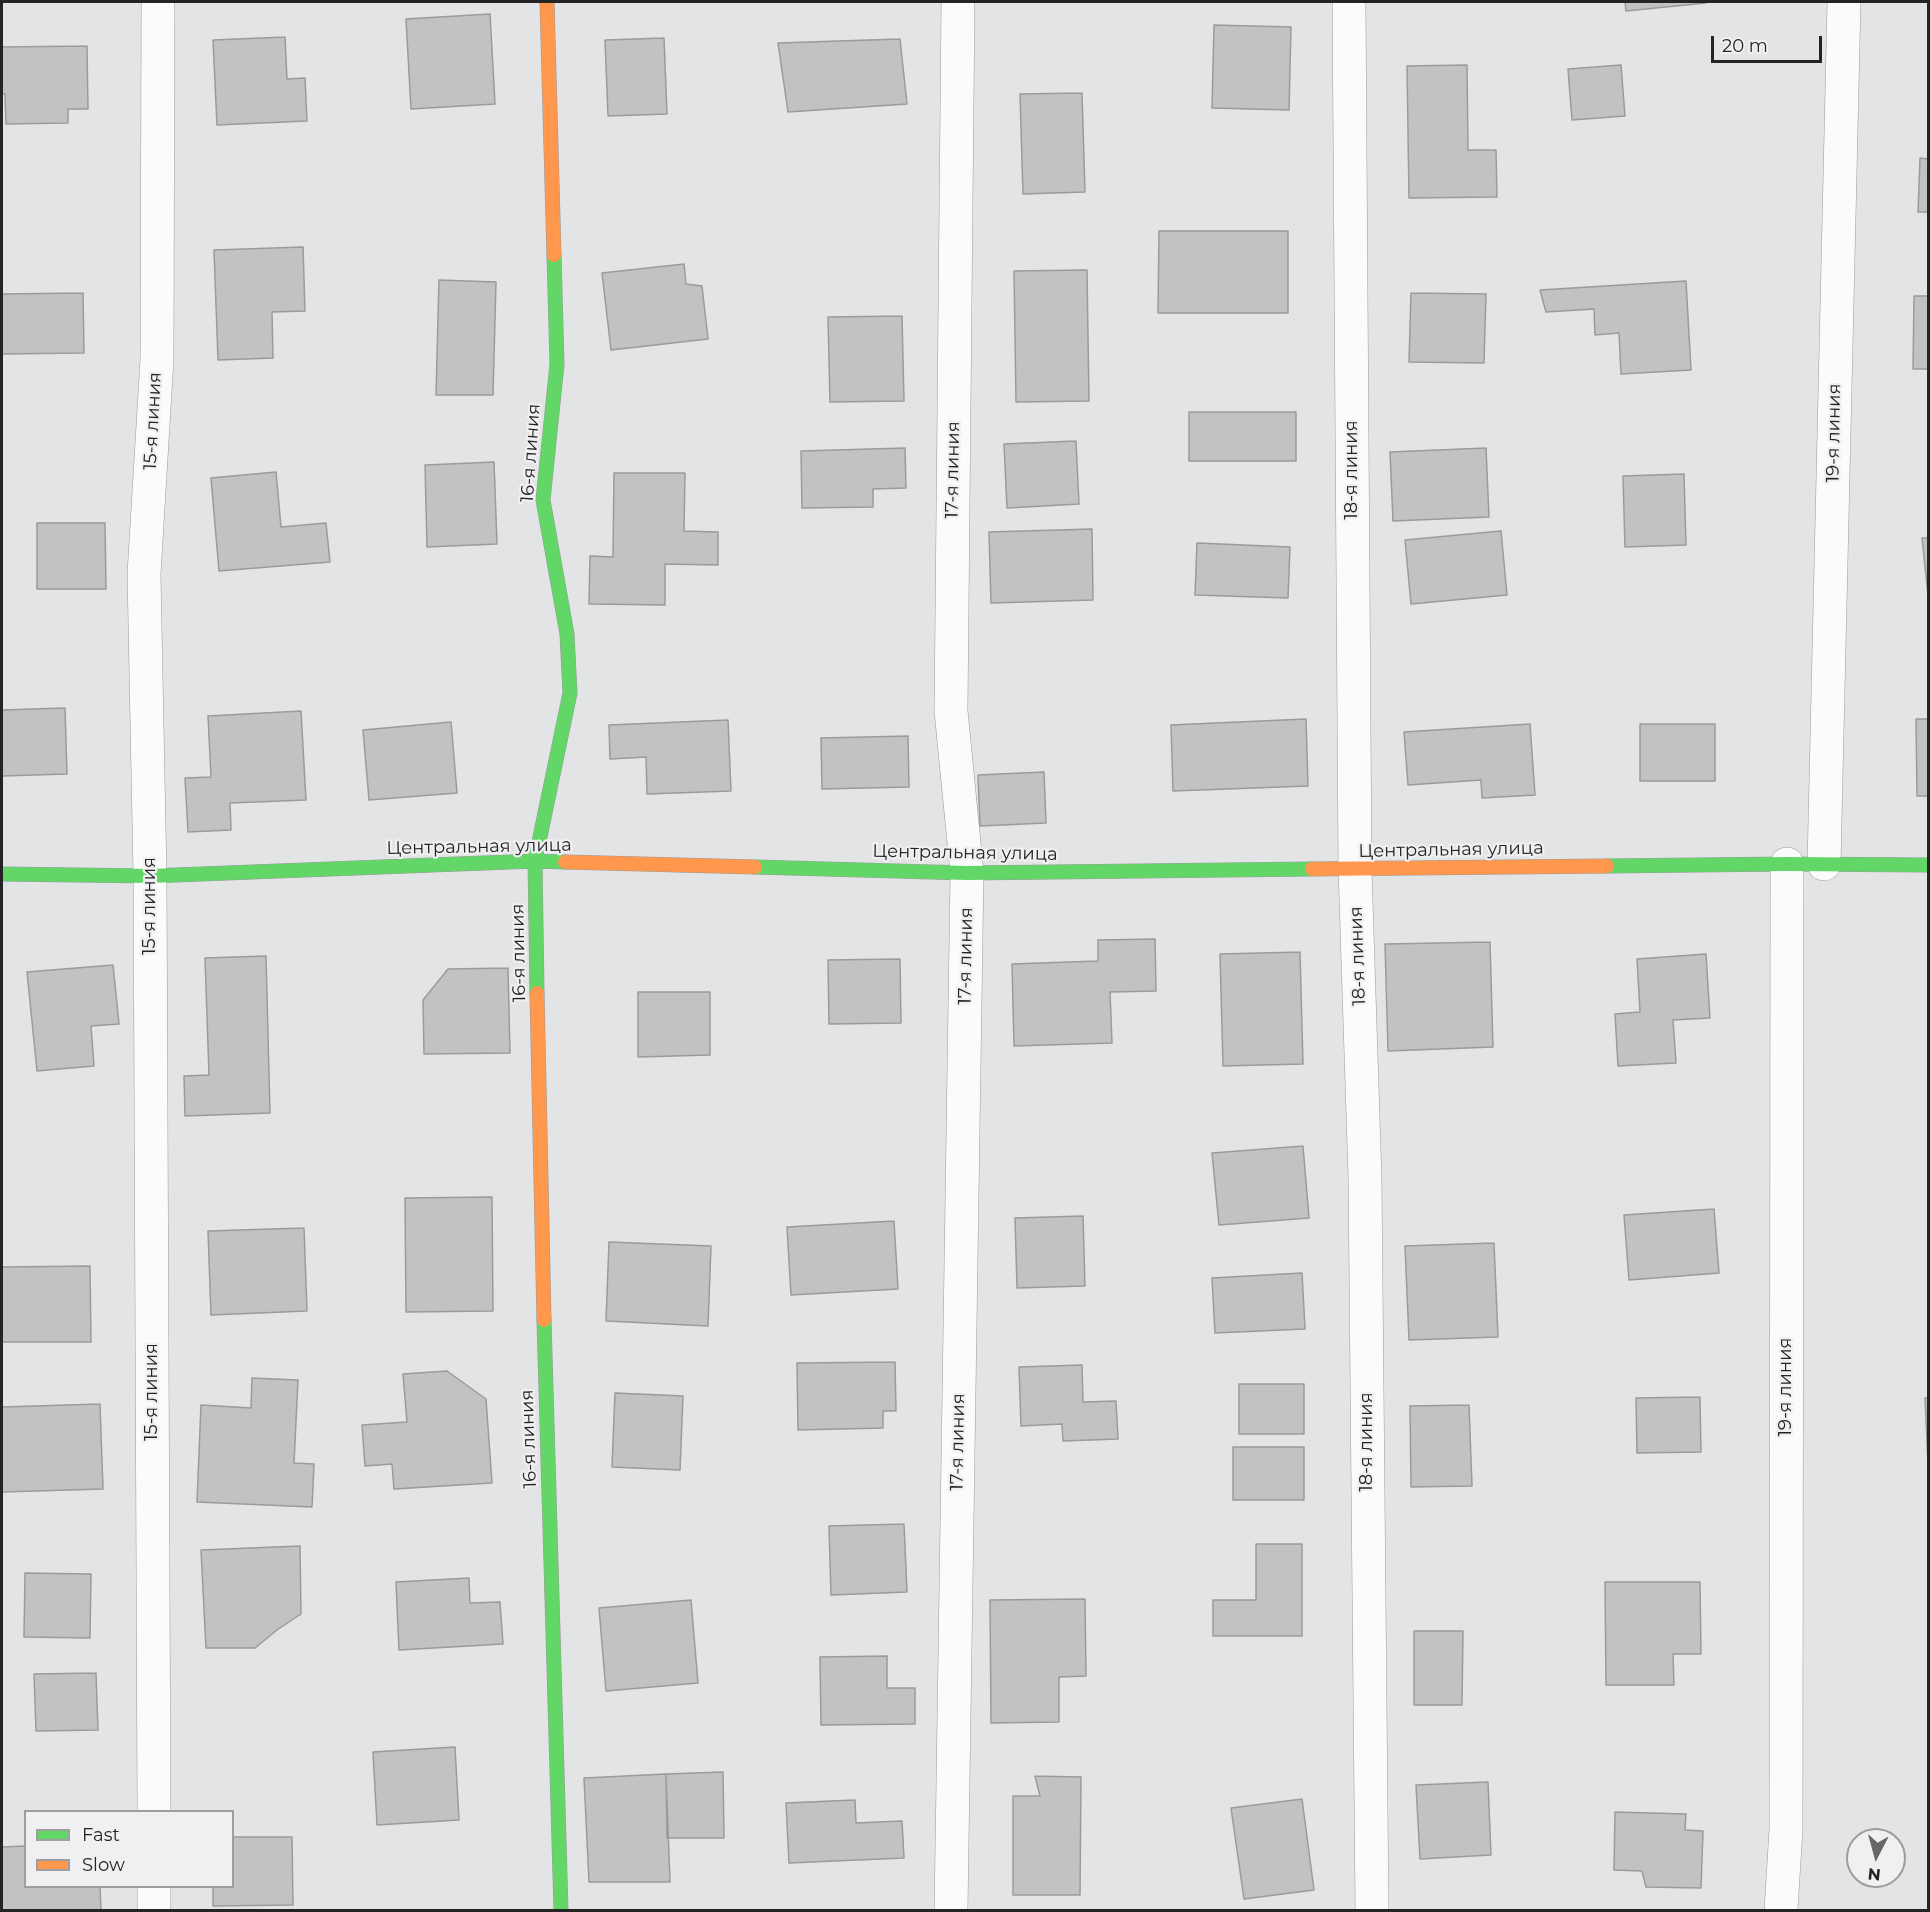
<!DOCTYPE html>
<meta charset="utf-8">
<style>
body{margin:0}
#map{position:relative;width:1930px;height:1912px;overflow:hidden;background:#e3e4e5;font-family:Montserrat,sans-serif}
canvas{display:block}
.frame{position:absolute;inset:0;border:3px solid #242425;pointer-events:none}
.legend{position:absolute;left:24px;top:1810px;width:210px;height:78px;box-sizing:border-box;background:#f0f0f3;border:2px solid #9e9ea1;margin:0;padding:8px 10px;list-style:none;font-size:18px;color:#242425}
.legend li{display:flex;align-items:center;gap:12px;height:30px}
.legend b{width:30px;border:2px solid #9e9ea1}
.north{position:absolute;left:1846px;top:1828px;width:60px;height:60px;box-sizing:border-box;background:#f0f0f3;border:2px solid #9e9ea1;border-radius:50%;rotate:186deg;font-size:16px;font-weight:700;line-height:24px;text-align:center;color:#242425}
.north::after{content:'';display:block;margin:auto;width:21px;height:27px;background:#676768;clip-path:polygon(50% 0,100% 100%,50% 72%,0 100%)}
.scale{position:absolute;left:1711px;top:36px;width:111px;height:27px;box-sizing:border-box;border:3px solid #242425;border-top:0;padding-left:8px;font-size:18px;line-height:21px;white-space:nowrap;color:#242425;-webkit-text-stroke:4px #f0f0f3;paint-order:stroke}
</style>
<div id="map">
<canvas width="1930" height="1912"></canvas>
<div class="frame"></div>
<ul class="legend">
<li><b style="height:8px;background:#63d668"></b>Fast</li>
<li><b style="height:8px;background:#ff974d"></b>Slow</li>
</ul>
<div class="north">N</div>
<div class="scale">20 m</div>
</div>
<script>
const ctx = document.querySelector('canvas').getContext('2d');
ctx.lineJoin = 'round';
function fill(path, color) {
  ctx.fillStyle = color;
  ctx.fill(path, 'evenodd');
}
function shape(rows) {
  const path = new Path2D();
  for (const r of rows) {
    path.moveTo(r[0], r[1]);
    for (let i = 2; i < r.length; i += 2) path.lineTo(r[i], r[i + 1]);
  }
  return path;
}
function trace(path, color, width, dash) {
  ctx.strokeStyle = color;
  ctx.lineWidth = width;
  ctx.lineCap = dash ? 'butt' : 'round';
  ctx.setLineDash(dash || []);
  ctx.stroke(path);
}
function label(font, color, halo, rows, align = 'center') {
  ctx.font = font + ' Montserrat,sans-serif';
  ctx.lineWidth = 4.5;
  ctx.setLineDash([]);
  ctx.textBaseline = 'middle';
  ctx.strokeStyle = halo;
  ctx.fillStyle = color;
  for (const [text, x, y, turn = 0] of rows) {
    ctx.save();
    ctx.translate(x, y);
    ctx.rotate((+turn || 0) * Math.PI / 180);
    ctx.textAlign = isNaN(turn) ? turn : align;
    if (halo) ctx.strokeText(text, 0, 0);
    ctx.fillText(text, 0, 0);
    ctx.restore();
  }
}
const building = shape([
 [1625,2,1706,2,1706,3,1626,11,1625,2],
 [490,14,495,104,411,109,406,19,490,14],
 [1214,25,1291,27,1289,110,1212,108,1214,25],
 [285,37,287,79,305,78,307,121,217,125,213,40,285,37],
 [664,38,667,114,608,116,605,40,664,38],
 [900,39,907,104,788,112,778,43,900,39],
 [87,46,88,109,68,109,68,123,6,124,5,94,2,94,2,47,87,46],
 [1467,65,1468,150,1496,150,1497,197,1409,198,1407,66,1467,65],
 [1621,65,1625,116,1572,120,1568,69,1621,65],
 [1082,93,1085,192,1023,194,1020,94,1082,93],
 [1920,158,1928,159,1928,212,1918,212,1920,158],
 [1159,231,1288,231,1288,313,1158,313,1159,231],
 [303,247,305,311,272,312,273,358,218,360,214,250,303,247],
 [684,264,686,284,702,286,708,339,611,350,602,273,684,264],
 [1087,270,1089,401,1016,402,1014,271,1087,270],
 [439,280,496,282,493,395,436,395,439,280],
 [1686,281,1691,370,1621,374,1619,333,1595,335,1594,309,1546,312,1540,290,1686,281],
 [83,293,84,353,2,354,2,294,83,293],
 [1411,293,1486,294,1484,363,1409,362,1411,293],
 [1914,296,1928,296,1928,369,1913,369,1914,296],
 [902,316,904,401,830,402,828,317,902,316],
 [1189,412,1296,412,1296,461,1189,461,1189,412],
 [1076,441,1079,504,1007,508,1004,444,1076,441],
 [905,448,906,488,873,489,873,507,802,508,801,451,905,448],
 [1486,448,1489,517,1393,521,1390,452,1486,448],
 [494,462,497,544,427,547,425,465,494,462],
 [276,472,281,527,326,523,330,562,219,571,211,478,276,472],
 [614,473,685,473,684,531,718,532,718,565,665,564,665,605,589,604,590,556,613,557,614,473],
 [1684,474,1686,545,1625,547,1623,476,1684,474],
 [37,523,105,523,106,589,37,589,37,523],
 [1092,529,1093,600,991,603,989,532,1092,529],
 [1501,531,1507,595,1411,604,1405,540,1501,531],
 [1922,538,1928,538,1928,595,1922,538],
 [1197,543,1290,547,1288,598,1195,595,1197,543],
 [65,708,67,774,2,776,2,710,65,708],
 [301,711,306,800,230,803,231,830,188,832,185,778,211,777,208,716,301,711],
 [1306,719,1308,786,1173,791,1171,725,1306,719],
 [1916,719,1928,719,1928,796,1917,796,1916,719],
 [728,720,731,791,647,794,646,757,610,759,609,725,728,720],
 [451,722,457,793,369,800,363,730,451,722],
 [1530,724,1535,795,1482,798,1481,780,1408,785,1404,732,1530,724],
 [1640,724,1715,724,1715,781,1640,781,1640,724],
 [908,736,909,787,822,789,821,738,908,736],
 [1044,772,1046,823,980,826,978,775,1044,772],
 [1155,939,1156,991,1110,992,1112,1043,1014,1046,1012,964,1098,961,1098,940,1155,939],
 [1490,942,1493,1047,1388,1051,1385,944,1490,942],
 [1300,952,1303,1064,1223,1066,1220,954,1300,952],
 [1706,954,1710,1018,1673,1020,1676,1063,1618,1066,1615,1014,1640,1012,1637,959,1706,954],
 [266,956,270,1113,185,1116,184,1076,209,1075,205,958,266,956],
 [900,959,901,1023,829,1024,828,960,900,959],
 [113,965,119,1024,91,1026,94,1066,37,1071,27,972,113,965],
 [508,968,510,1053,424,1054,423,1000,448,969,508,968],
 [638,992,710,992,710,1055,638,1057,638,992],
 [1303,1146,1309,1218,1219,1225,1212,1153,1303,1146],
 [492,1197,493,1311,406,1312,405,1198,492,1197],
 [1714,1209,1719,1273,1629,1280,1624,1215,1714,1209],
 [1083,1216,1085,1286,1017,1288,1015,1218,1083,1216],
 [894,1221,898,1289,791,1295,787,1227,894,1221],
 [304,1228,307,1311,211,1315,208,1231,304,1228],
 [609,1242,711,1246,708,1326,606,1321,609,1242],
 [1494,1243,1498,1337,1409,1340,1405,1246,1494,1243],
 [90,1266,91,1342,2,1342,2,1267,90,1266],
 [1302,1273,1305,1329,1215,1333,1212,1278,1302,1273],
 [895,1362,896,1411,883,1411,883,1428,798,1430,797,1363,895,1362],
 [1082,1365,1083,1402,1116,1401,1118,1439,1063,1441,1062,1424,1021,1426,1019,1367,1082,1365],
 [447,1371,486,1399,492,1483,394,1489,392,1464,365,1466,362,1425,407,1422,403,1374,447,1371],
 [252,1378,298,1380,294,1463,314,1464,312,1507,197,1502,201,1405,251,1408,252,1378],
 [1239,1384,1304,1384,1304,1434,1239,1434,1239,1384],
 [615,1393,683,1396,680,1470,612,1467,615,1393],
 [1700,1397,1701,1452,1637,1453,1636,1398,1700,1397],
 [1925,1398,1928,1398,1928,1465,1925,1398],
 [100,1404,103,1489,2,1492,2,1407,100,1404],
 [1469,1405,1472,1486,1411,1487,1410,1406,1469,1405],
 [1233,1447,1304,1447,1304,1500,1233,1500,1233,1447],
 [904,1524,907,1592,831,1595,829,1526,904,1524],
 [1256,1544,1302,1544,1302,1636,1213,1636,1213,1600,1256,1600,1256,1544],
 [300,1546,301,1614,277,1630,255,1648,206,1648,201,1550,300,1546],
 [25,1573,91,1574,90,1638,24,1637,25,1573],
 [469,1578,470,1603,500,1602,503,1644,399,1650,396,1582,469,1578],
 [1605,1582,1700,1582,1701,1654,1673,1654,1674,1685,1606,1685,1605,1582],
 [1085,1599,1086,1676,1059,1677,1059,1722,991,1723,990,1600,1085,1599],
 [691,1600,698,1683,606,1691,599,1608,691,1600],
 [1414,1631,1463,1631,1462,1705,1414,1705,1414,1631],
 [887,1656,887,1688,915,1688,915,1724,821,1725,820,1657,887,1656],
 [96,1673,98,1730,36,1731,34,1674,96,1673],
 [455,1747,459,1820,377,1825,373,1752,455,1747],
 [723,1772,724,1838,667,1838,666,1774,723,1772],
 [666,1774,670,1882,589,1882,584,1778,666,1774],
 [1035,1776,1081,1777,1080,1895,1013,1895,1013,1796,1040,1796,1035,1776],
 [1488,1782,1491,1855,1420,1859,1416,1785,1488,1782],
 [1302,1799,1314,1890,1244,1899,1231,1808,1302,1799],
 [855,1800,856,1823,902,1821,904,1858,789,1863,786,1803,855,1800],
 [1615,1812,1686,1814,1685,1830,1703,1831,1701,1888,1646,1887,1642,1871,1614,1870,1615,1812],
 [232,1837,292,1837,293,1905,213,1906,213,1886,232,1886,232,1837],
 [26,1846,26,1886,100,1886,101,1910,2,1910,2,1847,26,1846]
]);
const street = shape([
 [1349,2,1355,869,1365,1178,1372,1910],
 [1824,864,1844,2],
 [154,1812,150,876,144,574,157,359,158,2],
 [154,1886,154,1910],
 [951,1910,967,873,951,711,958,2],
 [1781,1910,1786,1829,1787,864]
]);
const fast = shape([
 [1607,866,1787,864,1928,865],
 [755,867,967,873,1312,869],
 [2,874,150,876,535,861,565,862],
 [537,993,535,861,570,693,567,634,543,500,557,364,554,255],
 [544,1320,561,1910]
]);
const slow = shape([
 [547,2,554,255],
 [565,862,755,867],
 [1312,869,1607,866],
 [537,993,544,1320]
]);
const streetNames = [
 ["15-я линия",153,421,-87],
 ["19-я линия",1834,433,-89],
 ["16-я линия",531,453,-86],
 ["17-я линия",953,470,-89],
 ["18-я линия",1352,470,-90],
 ["Центральная улица",479,847,-1],
 ["Центральная улица",1451,850,-1],
 ["Центральная улица",965,853,1],
 ["15-я линия",150,906,-90],
 ["16-я линия",519,953,-91],
 ["17-я линия",966,956,-89],
 ["18-я линия",1358,956,-92],
 ["19-я линия",1786,1387,-90],
 ["15-я линия",152,1392,-90],
 ["16-я линия",529,1439,-92],
 ["17-я линия",958,1442,-89],
 ["18-я линия",1367,1442,-90]
];
fill(building, '#c1c2c3');
trace(building, '#9a9b9b', 1.5);
trace(street, '#9a9b9c', 34);
trace(fast, '#9a9b9c', 15);
trace(slow, '#9a9b9c', 15);
trace(street, '#fbfbfb', 33);
trace(fast, '#63d668', 14);
trace(slow, '#ff974d', 14);
label('18px', '#242425', '#f0f0f3', streetNames);
</script>
